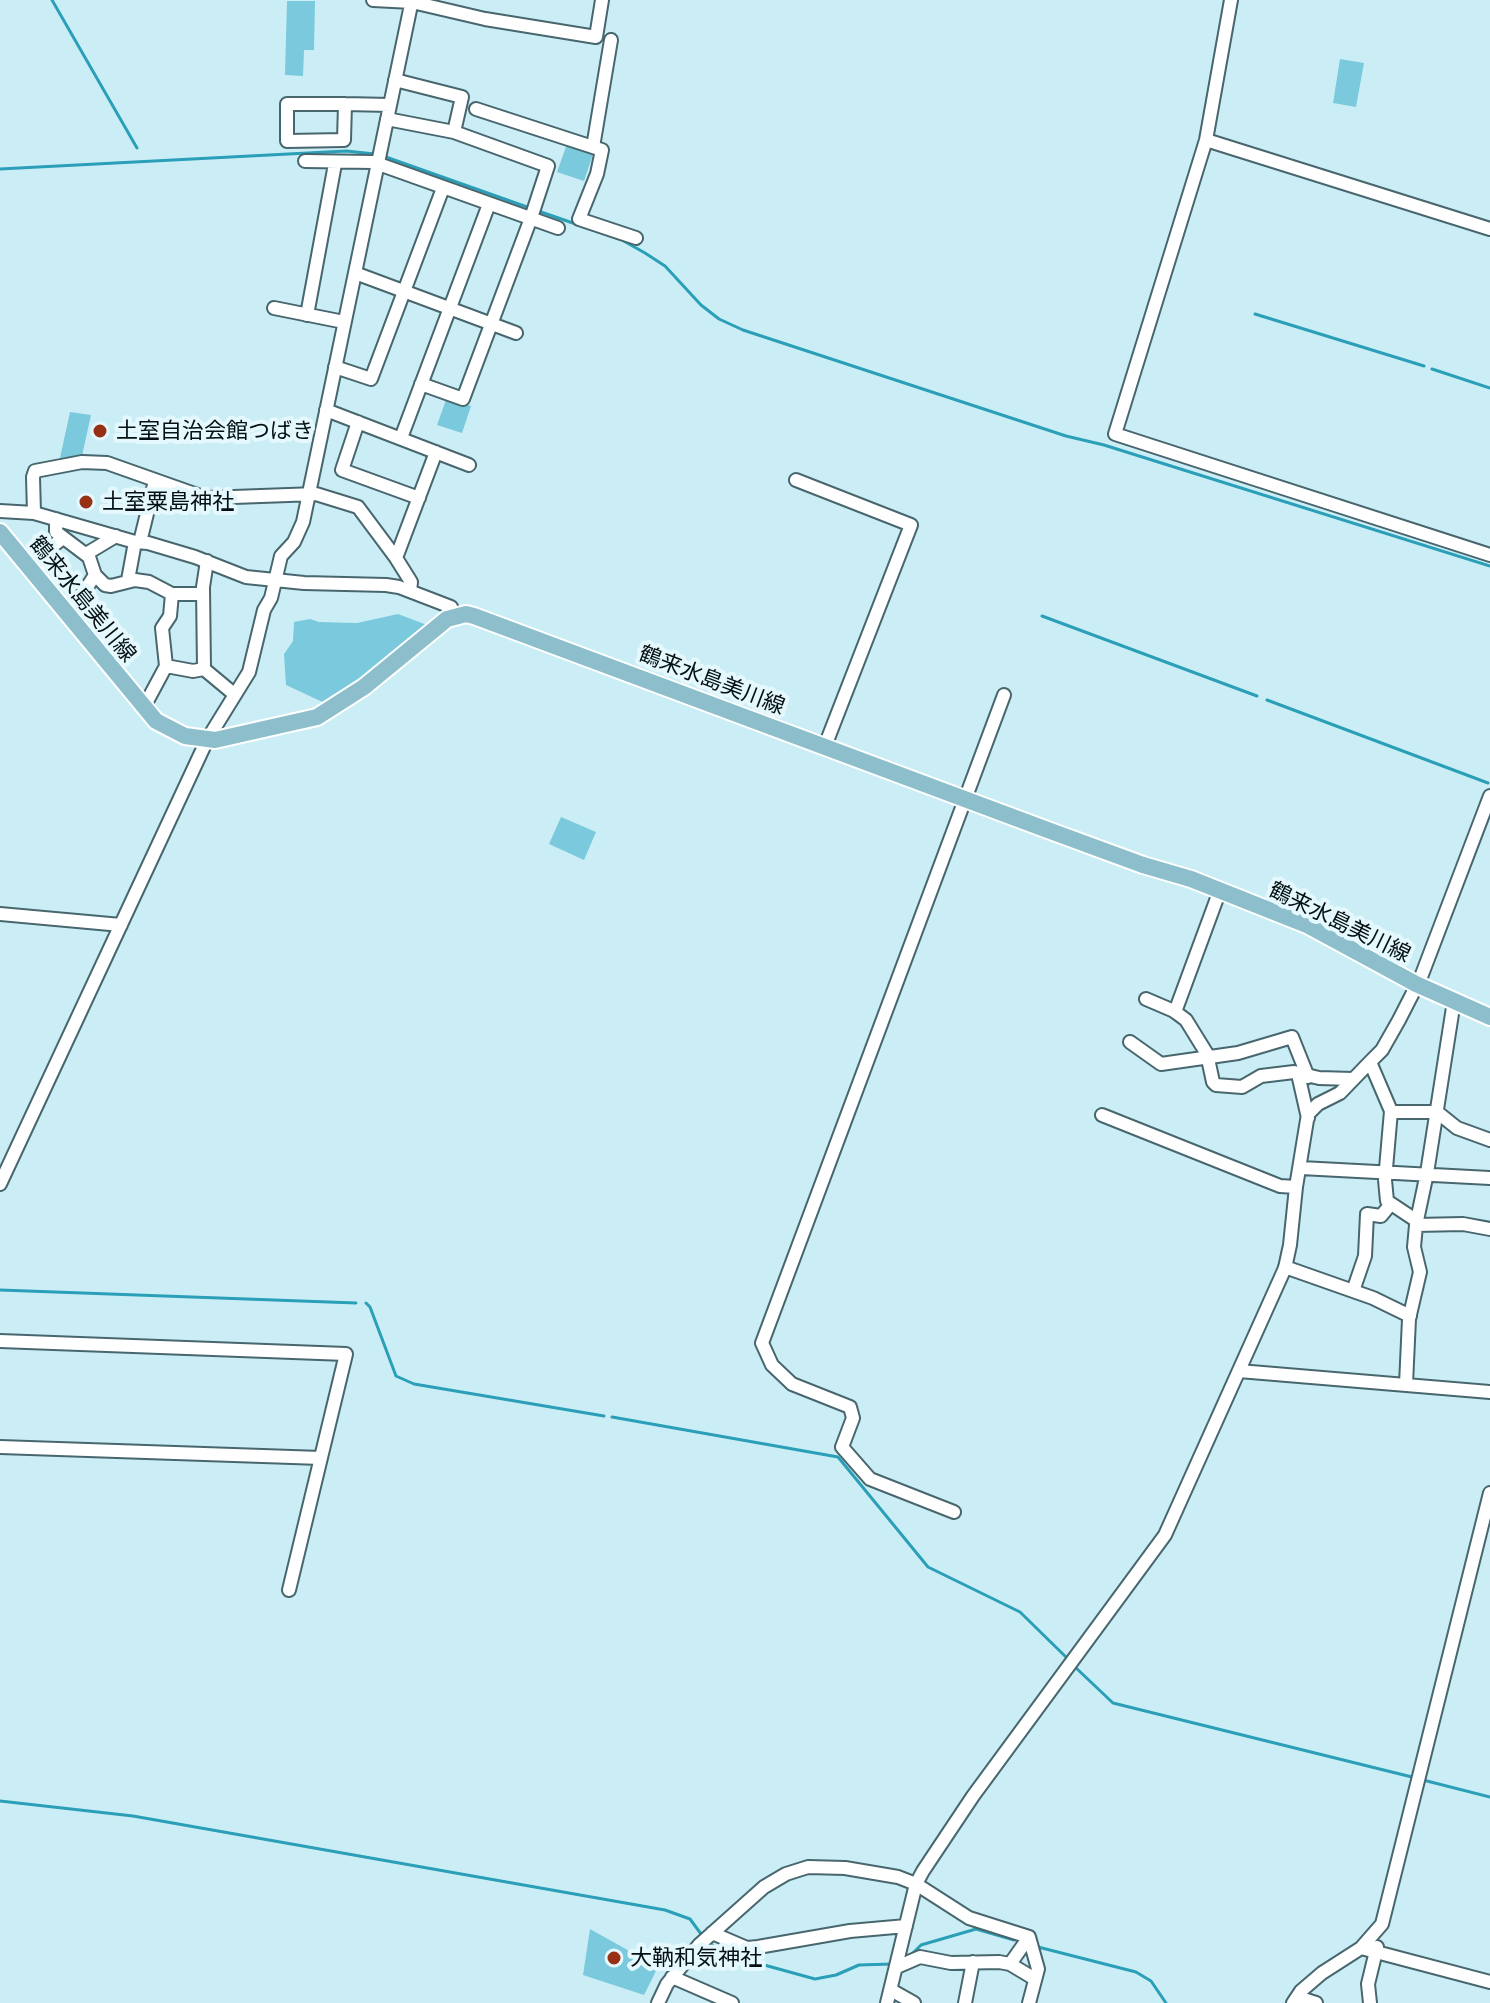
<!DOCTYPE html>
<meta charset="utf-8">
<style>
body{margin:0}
canvas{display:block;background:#cbeef6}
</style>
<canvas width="1490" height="2003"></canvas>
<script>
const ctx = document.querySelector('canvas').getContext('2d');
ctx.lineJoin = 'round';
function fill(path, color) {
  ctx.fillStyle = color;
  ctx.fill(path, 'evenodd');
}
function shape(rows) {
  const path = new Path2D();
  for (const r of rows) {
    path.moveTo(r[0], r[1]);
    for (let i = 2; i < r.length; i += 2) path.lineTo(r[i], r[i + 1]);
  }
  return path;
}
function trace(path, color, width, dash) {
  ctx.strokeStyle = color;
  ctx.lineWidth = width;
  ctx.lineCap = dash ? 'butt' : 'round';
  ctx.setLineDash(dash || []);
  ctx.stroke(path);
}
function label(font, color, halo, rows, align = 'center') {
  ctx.font = font + ' Ubuntu,"Noto Sans JP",sans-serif';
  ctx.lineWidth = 8;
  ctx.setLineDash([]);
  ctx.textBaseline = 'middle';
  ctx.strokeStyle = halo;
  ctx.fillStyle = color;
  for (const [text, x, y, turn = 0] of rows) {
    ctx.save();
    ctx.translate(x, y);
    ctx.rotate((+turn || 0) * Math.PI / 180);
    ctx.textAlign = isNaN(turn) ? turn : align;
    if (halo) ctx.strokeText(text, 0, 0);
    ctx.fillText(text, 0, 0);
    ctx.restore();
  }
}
const green = shape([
 [287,1,315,1,314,50,304,50,303,76,285,75],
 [1340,59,1364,63,1356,107,1333,103],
 [567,144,594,151,584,181,557,172],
 [447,397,471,406,462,433,437,425],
 [70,412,91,415,82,456,60,458],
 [398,614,427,625,356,686,329,705,286,685,284,654,293,641,294,622,310,619,319,622,357,623],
 [561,817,596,832,584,860,549,844],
 [590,1929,658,1967,644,1995,583,1975]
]);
const stream = shape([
 [52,0,137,148],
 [383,156,527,207],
 [0,169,346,151,375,154],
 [541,212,622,240,645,253,665,266,701,305,719,319,743,330,1066,436,1104,445,1490,566],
 [1255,314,1424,366],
 [1432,369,1490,388],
 [1042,616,1257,696],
 [1267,700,1488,783],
 [0,1290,356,1303],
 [366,1303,370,1307,396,1376,414,1384,604,1416],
 [612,1417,838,1457,928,1567,1020,1612,1067,1658],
 [1075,1667,1113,1703,1416,1778],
 [1423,1780,1490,1797],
 [0,1801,133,1816,665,1910,690,1919,704,1938],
 [709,1943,728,1955,815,1979,836,1975,859,1965,892,1964],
 [1038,1947,1136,1972,1151,1981,1166,2003],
 [909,1957,921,1945,976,1929,1014,1940]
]);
const minor = shape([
 [373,0,412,2,485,19,596,37,602,0],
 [1231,0,1206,140,1115,434,1490,555],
 [395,80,462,97,454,132],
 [345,104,344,140,287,141,287,104,345,104,390,105],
 [476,109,602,150,597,174,579,219,636,238],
 [387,119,454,132,548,166,531,218,463,399,421,384],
 [1206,140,1490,229],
 [593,147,611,40],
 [305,161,373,162,558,228],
 [355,273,516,333],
 [274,308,344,322],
 [307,315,335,164],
 [335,367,371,379,443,188],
 [326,410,469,465],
 [358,422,342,470,419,498],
 [401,438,489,204],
 [796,480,911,525,825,746],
 [0,511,34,513,135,542,148,543,195,557,246,577,304,583,386,585,399,587,451,607,455,616],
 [34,513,33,477,35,471,82,462,107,463,206,498,316,494,358,507,396,558,411,582,410,591],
 [56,519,56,532,89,557,95,575,105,585,111,586,135,580,149,582,172,594,203,594],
 [140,542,155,481],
 [86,554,116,536],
 [396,558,436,452],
 [207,561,203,587,204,669,234,694],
 [37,576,54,545,63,538],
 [128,580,135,542],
 [69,615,95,575],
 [166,666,162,628,170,616,172,594],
 [144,707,166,666,193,671,204,669],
 [0,914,121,925],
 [1146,999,1174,1011,1186,1020,1207,1054,1213,1082,1216,1085,1242,1087,1261,1076,1294,1072,1319,1078,1353,1079],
 [1454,1001,1427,1173,1416,1225,1463,1224,1490,1229],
 [1175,1012,1220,890],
 [1130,1042,1161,1064,1238,1053,1292,1037,1308,1077],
 [1370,1062,1391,1111,1385,1180,1387,1201,1417,1221],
 [1298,1074,1308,1118],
 [1391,1112,1437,1112,1457,1128,1490,1140],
 [1102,1115,1280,1186,1296,1187],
 [1301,1168,1490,1178],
 [0,1184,207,740,249,672,264,610,271,598,281,556,294,542,303,522,412,0],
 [1285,1267,1373,1298,1410,1316],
 [1353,1291,1365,1256,1367,1214,1381,1216,1390,1205],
 [0,1341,346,1354,289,1590],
 [1239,1371,1490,1392],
 [1406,1384,1409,1319,1420,1272,1414,1247,1416,1225],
 [0,1447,321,1458],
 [954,1512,870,1479,842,1447,853,1418,850,1407,792,1384,772,1365,762,1343,1004,695],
 [712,1933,747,1948,758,1947,850,1931,906,1926],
 [1361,1948,1490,1982],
 [1010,1964,1029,1937],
 [897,1967,920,1957,951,1963,999,1962,1010,1964,1035,1979],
 [672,1977,732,2003],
 [891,1990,914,2003],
 [1297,1997,1316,2003],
 [658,2003,667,1984,699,1945,764,1887,786,1874,808,1867,845,1868,898,1877,916,1884,969,1918,1029,1937,1038,1969,1029,2003],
 [887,2003,916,1884,923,1871,973,1796,1165,1535,1285,1268,1290,1245,1296,1187,1308,1114,1318,1104,1340,1093,1370,1062,1382,1050,1399,1020,1421,977,1490,796],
 [965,2003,973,1962],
 [1293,2003,1301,1991,1322,1973,1361,1948,1382,1924,1490,1493],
 [1370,2003,1368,1984,1377,1947]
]);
const major = shape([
 [0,532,156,721,185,736,215,740,317,717,364,687,447,619,466,614,474,616,1045,829,1143,865,1191,879,1307,925,1416,984,1490,1017]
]);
const markers = [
 [100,431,8,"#973014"],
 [86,502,8,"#973014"],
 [614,1958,8,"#973014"]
];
const poiNames = [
 ["土室自治会館つばき",116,431],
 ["土室粟島神社",102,502],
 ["大靹和気神社",630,1958]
];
const streetNames = [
 ["鶴来水島美川線",83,599,51],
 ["鶴来水島美川線",712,680,21],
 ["鶴来水島美川線",1340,922,26]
];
fill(green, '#7ac9dc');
trace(stream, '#2a9fb7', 3);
trace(minor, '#48666e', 16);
trace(major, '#fff', 20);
trace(minor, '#fff', 12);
trace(major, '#8cbfcb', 16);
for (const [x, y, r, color] of markers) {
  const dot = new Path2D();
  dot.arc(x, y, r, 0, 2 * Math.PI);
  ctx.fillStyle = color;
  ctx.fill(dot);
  trace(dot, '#e4f8fd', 3);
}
label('22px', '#051013', '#e4f8fd', poiNames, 'left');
label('22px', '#051013', '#e4f8fd', streetNames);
</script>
